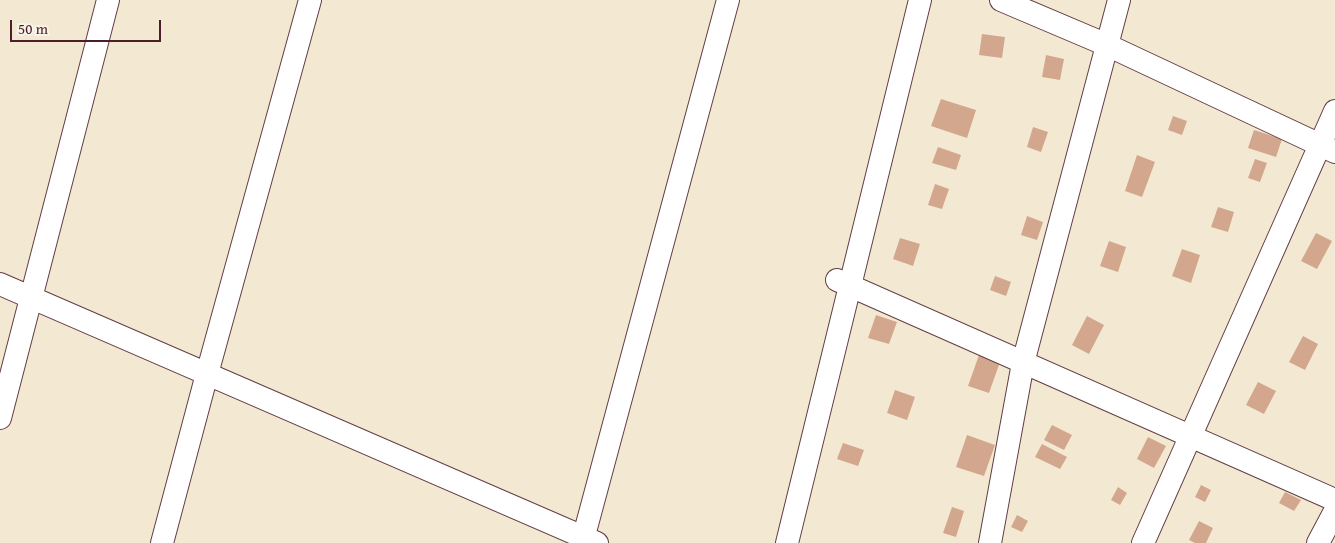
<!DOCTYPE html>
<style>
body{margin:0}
#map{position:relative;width:1335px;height:543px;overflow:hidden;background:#f3e9d3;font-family:"Gentium Book Plus",serif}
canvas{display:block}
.scale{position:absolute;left:10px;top:20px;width:151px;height:22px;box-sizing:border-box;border:2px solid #4a1f2b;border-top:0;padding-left:6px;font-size:15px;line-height:18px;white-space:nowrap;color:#4a1f2b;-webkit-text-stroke:4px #f7f3e8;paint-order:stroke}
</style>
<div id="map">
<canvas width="1335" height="543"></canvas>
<div class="scale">50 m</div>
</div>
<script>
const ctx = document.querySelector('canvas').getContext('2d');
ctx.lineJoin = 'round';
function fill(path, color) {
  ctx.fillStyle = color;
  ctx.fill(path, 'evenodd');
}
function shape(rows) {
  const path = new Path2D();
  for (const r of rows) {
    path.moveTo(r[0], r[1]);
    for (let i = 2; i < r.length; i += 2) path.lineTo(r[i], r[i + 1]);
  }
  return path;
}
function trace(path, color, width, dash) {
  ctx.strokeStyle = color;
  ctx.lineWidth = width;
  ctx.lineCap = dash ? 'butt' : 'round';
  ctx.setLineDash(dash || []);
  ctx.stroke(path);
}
const building = shape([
 [982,34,1005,37,1002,58,979,55],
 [1046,55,1064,59,1060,80,1042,77],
 [941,99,976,110,967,138,931,126],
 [1173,116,1187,121,1182,135,1168,130],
 [1033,127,1048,132,1041,152,1027,147],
 [1254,130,1282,139,1276,157,1248,148],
 [938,147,961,155,956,170,932,163],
 [1137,155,1155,162,1142,197,1125,191],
 [1255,159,1267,163,1260,182,1248,178],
 [935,184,949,189,942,209,928,205],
 [1218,207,1234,212,1228,232,1211,227],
 [1027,216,1043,222,1037,240,1021,235],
 [1316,233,1332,241,1317,269,1301,261],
 [900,238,920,244,913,266,893,259],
 [1109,241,1126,247,1118,272,1100,266],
 [1182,249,1200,255,1191,283,1172,276],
 [995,276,1011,282,1006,296,990,290],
 [876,315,897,322,889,344,868,338],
 [1087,316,1104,325,1089,354,1072,345],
 [1303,336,1318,344,1305,370,1289,362],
 [979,355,1000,362,989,393,968,386],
 [1258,382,1276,391,1264,414,1246,405],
 [895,390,915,397,907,420,887,413],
 [1052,425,1072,435,1064,450,1044,440],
 [967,435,995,445,984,476,956,467],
 [1148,437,1166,446,1154,468,1137,459],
 [843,443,864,450,858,466,837,459],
 [1042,444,1067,457,1060,469,1035,457],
 [1201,485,1211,490,1205,502,1195,497],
 [1118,487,1127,493,1120,505,1111,500],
 [1285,492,1301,500,1294,511,1279,503],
 [952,507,964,511,956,537,943,533],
 [1017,515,1028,521,1022,532,1011,527],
 [1199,521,1213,528,1206,543,1195,543,1189,540]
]);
const minor = shape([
 [1001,0,1107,45,1335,152],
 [837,280,1335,500],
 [0,284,597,543],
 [0,418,108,0],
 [162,543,207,374,310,0],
 [582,543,728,0],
 [787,543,920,0],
 [990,543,1023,363,1119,0],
 [1143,543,1335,111],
 [1318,543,1335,511]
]);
fill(building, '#d3a78d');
trace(minor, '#633d44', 24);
trace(minor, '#fff', 22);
</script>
